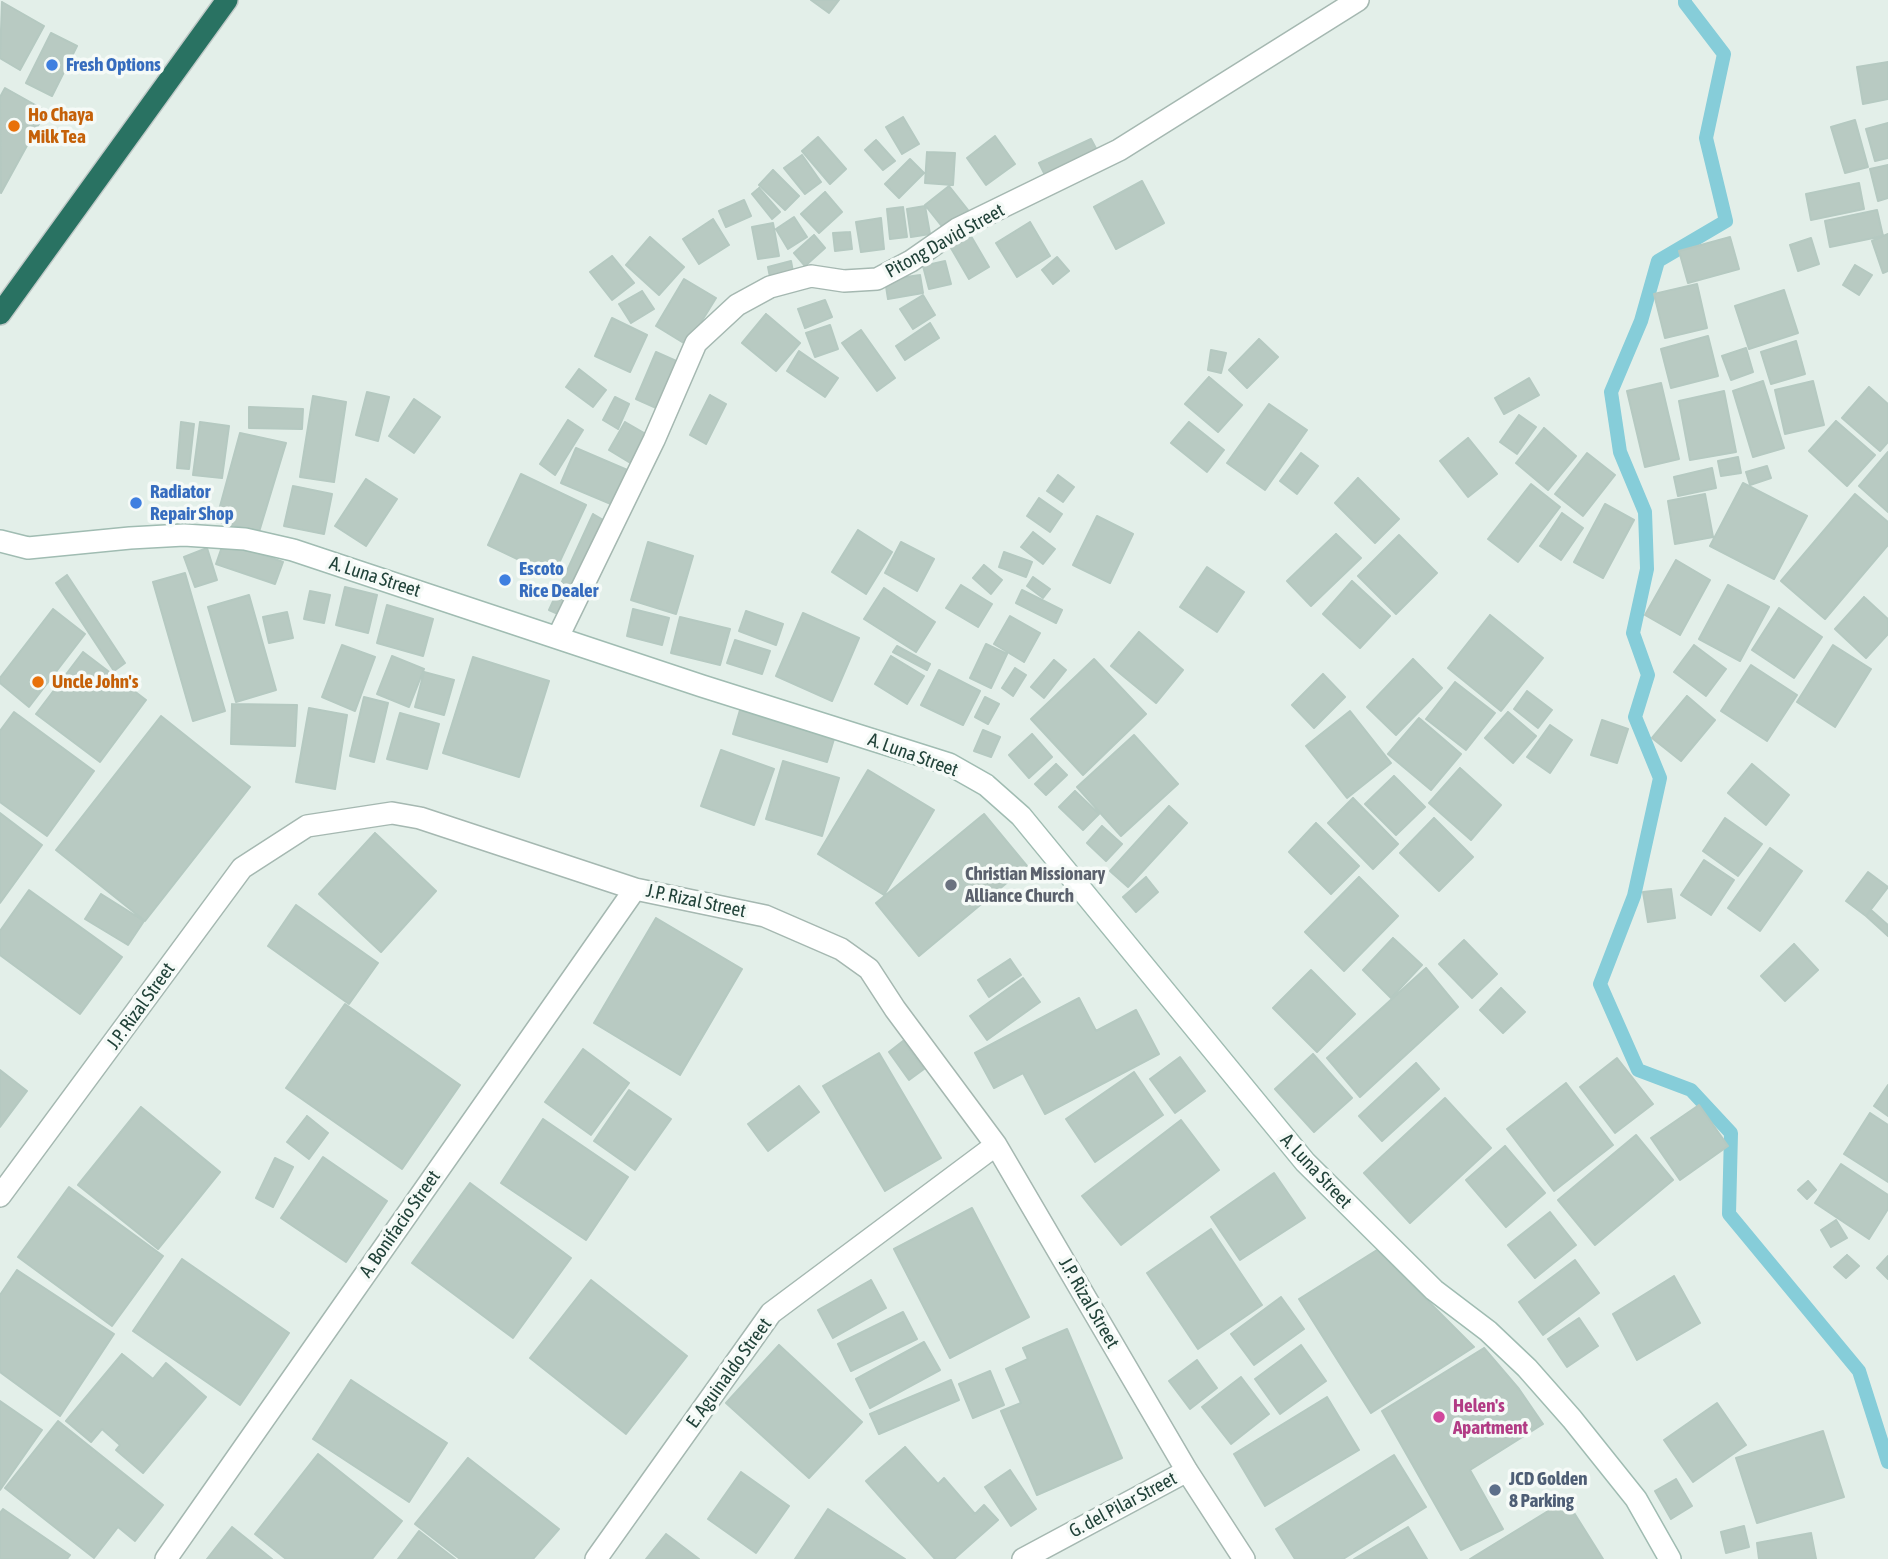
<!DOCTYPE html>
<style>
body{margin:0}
canvas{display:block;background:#e3efe9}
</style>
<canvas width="1888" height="1559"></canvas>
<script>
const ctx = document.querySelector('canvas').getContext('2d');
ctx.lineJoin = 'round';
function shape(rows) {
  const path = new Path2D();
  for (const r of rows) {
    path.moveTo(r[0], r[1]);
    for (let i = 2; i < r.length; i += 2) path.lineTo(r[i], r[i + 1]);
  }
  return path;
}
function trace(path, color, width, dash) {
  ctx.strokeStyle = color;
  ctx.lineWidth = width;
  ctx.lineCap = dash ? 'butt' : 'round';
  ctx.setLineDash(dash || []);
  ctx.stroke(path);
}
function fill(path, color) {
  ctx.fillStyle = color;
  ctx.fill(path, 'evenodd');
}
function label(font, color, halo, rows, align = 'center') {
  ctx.font = font + ' "Asap Condensed",sans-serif';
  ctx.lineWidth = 7;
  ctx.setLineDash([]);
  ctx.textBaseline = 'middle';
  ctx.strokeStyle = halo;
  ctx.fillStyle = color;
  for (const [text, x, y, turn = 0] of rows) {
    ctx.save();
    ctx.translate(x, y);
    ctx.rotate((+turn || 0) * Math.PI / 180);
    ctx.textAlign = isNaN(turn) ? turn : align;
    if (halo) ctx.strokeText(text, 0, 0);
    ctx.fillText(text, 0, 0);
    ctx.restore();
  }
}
const stream = shape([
 [1685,0,1685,3,1724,54,1706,138,1726,221,1658,261,1641,321,1611,392,1620,452,1645,512,1647,569,1633,633,1648,675,1635,717,1660,778,1634,896,1600,984,1638,1070,1691,1090,1731,1133,1729,1214,1859,1371,1888,1462]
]);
const building = shape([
 [811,0,839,0,829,13,811,0],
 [2,2,44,26,20,70,0,58,2,2],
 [51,33,77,46,52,96,26,83,51,33],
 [1888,62,1888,99,1863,104,1857,67,1888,62],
 [5,88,46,111,1,193,0,97,5,88],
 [903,117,919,144,902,154,886,127,903,117],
 [1855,120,1868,167,1845,173,1831,127,1855,120],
 [1888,123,1888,158,1875,161,1866,129,1888,123],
 [995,136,1015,164,986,185,967,158,995,136],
 [818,137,846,169,830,184,802,151,818,137],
 [1091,139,1100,156,1048,181,1039,163,1091,139],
 [876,140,895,161,883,170,865,150,876,140],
 [927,152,955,153,953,185,925,183,927,152],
 [802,155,821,182,805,194,784,168,802,155],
 [910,159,924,173,899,198,885,184,910,159],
 [1888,165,1888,198,1878,201,1870,169,1888,165],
 [773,170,799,196,785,210,759,185,773,170],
 [1142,181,1164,223,1116,249,1094,207,1142,181],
 [1859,183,1864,209,1811,220,1806,194,1859,183],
 [949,186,968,210,944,229,925,205,949,186],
 [759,188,780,212,772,219,752,194,759,188],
 [825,192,842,212,819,233,801,214,825,192],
 [744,200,751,216,726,227,719,211,744,200],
 [925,206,930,234,911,237,907,209,925,206],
 [903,207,907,237,890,239,887,209,903,207],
 [1877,210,1883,236,1830,247,1825,221,1877,210],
 [794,217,807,237,788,249,776,229,794,217],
 [881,218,884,249,861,252,856,222,881,218],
 [713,219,729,245,699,264,683,239,713,219],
 [1030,222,1050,256,1017,277,996,243,1030,222],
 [773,223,779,256,758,259,752,227,773,223],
 [968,231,989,267,969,279,948,243,968,231],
 [850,232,852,249,835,251,833,233,850,232],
 [1888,234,1888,271,1883,273,1872,241,1888,234],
 [814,235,825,248,805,266,794,253,814,235],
 [650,237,684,267,659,295,626,265,650,237],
 [1730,237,1739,269,1688,283,1679,251,1730,237],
 [1811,238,1819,264,1798,271,1790,245,1811,238],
 [612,256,634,283,612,300,590,272,612,256],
 [1057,257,1069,271,1053,284,1042,270,1057,257],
 [791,261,793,272,770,277,768,267,791,261],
 [945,261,951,284,929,289,923,266,945,261],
 [1855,265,1872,275,1859,295,1843,285,1855,265],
 [920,275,923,293,888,299,885,280,920,275],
 [684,279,716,298,687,345,656,326,684,279],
 [1697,284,1707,328,1665,338,1654,294,1697,284],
 [1784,290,1798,333,1749,349,1735,306,1784,290],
 [642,291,654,309,631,323,619,304,642,291],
 [923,295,935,315,913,329,900,309,923,295],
 [825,300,832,317,805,328,798,309,825,300],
 [766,314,800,343,776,371,742,343,766,314],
 [612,318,647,335,630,372,595,356,612,318],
 [930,323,939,338,905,360,896,346,930,323],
 [830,325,838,349,815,357,806,333,830,325],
 [861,330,895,378,877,391,842,343,861,330],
 [1708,336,1718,376,1671,388,1661,349,1708,336],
 [1259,339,1278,357,1247,388,1229,370,1259,339],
 [1796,341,1805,374,1771,384,1761,352,1796,341],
 [1746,348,1753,372,1731,380,1722,356,1746,348],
 [1211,350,1226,353,1221,373,1208,370,1211,350],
 [799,351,838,378,825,397,787,371,799,351],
 [656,352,683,364,663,411,636,399,656,352],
 [579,369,606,390,593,407,566,387,579,369],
 [1209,377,1242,405,1218,432,1185,404,1209,377],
 [1529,378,1539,395,1504,414,1495,398,1529,378],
 [1763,381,1784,448,1753,457,1733,391,1763,381],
 [1813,381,1824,425,1785,434,1775,390,1813,381],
 [1661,383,1679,459,1645,467,1627,391,1661,383],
 [1869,387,1888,404,1888,442,1880,451,1842,418,1869,387],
 [1724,391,1736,452,1690,460,1679,401,1724,391],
 [367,392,389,397,378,441,356,435,367,392],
 [710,395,726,404,706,444,690,435,710,395],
 [313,396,346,402,334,482,300,477,313,396],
 [615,397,629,404,618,429,603,420,615,397],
 [414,399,440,417,414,453,389,436,414,399],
 [1269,404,1307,430,1265,490,1227,463,1269,404],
 [249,407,303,409,302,429,249,428,249,407],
 [1519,415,1536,427,1517,454,1500,442,1519,415],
 [568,420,583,430,555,475,540,464,568,420],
 [1836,421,1875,455,1847,486,1809,451,1836,421],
 [181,422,194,424,189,469,177,468,181,422],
 [200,422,229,426,222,478,193,475,200,422],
 [625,422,651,437,637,467,609,450,625,422],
 [1189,422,1224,450,1207,472,1171,443,1189,422],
 [1544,428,1576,456,1548,490,1516,463,1544,428],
 [240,433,286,443,259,532,216,521,240,433],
 [1468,438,1497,474,1468,497,1440,461,1468,438],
 [576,448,632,472,618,507,561,483,576,448],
 [1888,452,1888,512,1859,486,1888,452],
 [1301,453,1318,466,1297,494,1280,481,1301,453],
 [1587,453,1615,475,1583,516,1555,494,1587,453],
 [1738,457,1741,473,1721,476,1718,461,1738,457],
 [1767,466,1771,478,1750,485,1746,472,1767,466],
 [1712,468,1716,488,1678,496,1674,477,1712,468],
 [521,474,586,505,553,576,488,545,521,474],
 [1058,475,1074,487,1063,502,1047,491,1058,475],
 [1358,478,1399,519,1375,543,1335,503,1358,478],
 [366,479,397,499,366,546,335,526,366,479],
 [1743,483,1807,516,1774,579,1710,546,1743,483],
 [1531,484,1560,507,1518,562,1488,539,1531,484],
 [293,486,332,494,324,534,284,526,293,486],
 [1705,494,1713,537,1675,544,1668,501,1705,494],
 [1855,494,1888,522,1888,545,1825,619,1781,581,1855,494],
 [1039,498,1062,514,1050,532,1027,516,1039,498],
 [1605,504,1634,520,1603,578,1574,562,1605,504],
 [1562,513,1583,528,1561,560,1540,546,1562,513],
 [593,514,610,524,567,618,549,610,593,514],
 [1097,516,1133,534,1110,583,1073,565,1097,516],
 [858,530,892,552,866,594,832,572,858,530],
 [1033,532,1055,549,1043,564,1021,547,1033,532],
 [1336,534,1361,558,1311,606,1287,581,1336,534],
 [1399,535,1437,573,1396,614,1358,576,1399,535],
 [224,541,283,562,275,584,216,564,224,541],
 [648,542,693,556,676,614,631,600,648,542],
 [901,542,934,559,917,591,885,573,901,542],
 [207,548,217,580,195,587,184,557,207,548],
 [1004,552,1032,562,1026,577,999,567,1004,552],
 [1676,560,1710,580,1680,635,1645,615,1676,560],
 [984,565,1002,580,991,594,973,578,984,565],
 [1207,567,1244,592,1217,632,1180,607,1207,567],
 [185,573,225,711,193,721,153,582,185,573],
 [67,575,125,663,114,671,56,583,67,575],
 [1033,577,1050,589,1043,598,1027,586,1033,577],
 [1352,581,1390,616,1360,648,1323,614,1352,581],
 [961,585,992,604,978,627,946,608,961,585],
 [1728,585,1769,607,1740,661,1699,639,1728,585],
 [345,587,377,595,368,633,336,625,345,587],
 [884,588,935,622,916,652,864,619,884,588],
 [1022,590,1062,610,1056,623,1016,603,1022,590],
 [310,591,330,595,324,623,304,619,310,591],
 [249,595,276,690,236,702,208,607,249,595],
 [1864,597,1888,619,1888,634,1866,658,1835,629,1864,597],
 [387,605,433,619,423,656,377,643,387,605],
 [1779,608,1822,637,1794,678,1752,650,1779,608],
 [53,609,85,634,29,707,0,683,0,678,53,609],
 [633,609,669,618,662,645,627,636,633,609],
 [746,611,783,624,776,645,739,631,746,611],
 [287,612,293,638,269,643,263,617,287,612],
 [803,613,859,638,832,701,776,676,803,613],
 [1490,615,1543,658,1501,711,1448,668,1490,615],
 [1010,616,1040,633,1024,662,994,644,1010,616],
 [680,617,730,629,720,665,671,653,680,617],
 [1139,632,1183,670,1156,703,1111,666,1139,632],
 [735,640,770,651,762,674,727,663,735,640],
 [986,644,1007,654,991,688,970,678,986,644],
 [342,645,375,657,355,711,322,697,342,645],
 [1694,645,1726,669,1706,696,1674,672,1694,645],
 [1833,645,1871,669,1835,727,1797,702,1833,645],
 [897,646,930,664,927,670,893,652,897,646],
 [83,652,146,700,100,762,36,714,83,652],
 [392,656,424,669,409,707,377,694,392,656],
 [891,656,924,676,907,704,875,684,891,656],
 [473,657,549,681,519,777,443,753,473,657],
 [1094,659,1146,714,1083,775,1031,719,1094,659],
 [1413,659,1442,688,1396,735,1367,707,1413,659],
 [1054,660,1066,670,1044,698,1031,687,1054,660],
 [1751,665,1797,695,1767,741,1721,711,1751,665],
 [1015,668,1026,675,1013,696,1002,688,1015,668],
 [939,670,980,691,963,725,921,705,939,670],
 [424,672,454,680,444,715,415,707,424,672],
 [1323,674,1345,697,1314,728,1292,705,1323,674],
 [1455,682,1495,713,1466,750,1426,719,1455,682],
 [1527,691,1552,710,1538,728,1514,709,1527,691],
 [1687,696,1715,720,1681,761,1652,738,1687,696],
 [364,697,388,703,374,762,350,756,364,697],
 [985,697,999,704,988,724,975,717,985,697],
 [232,704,297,705,295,746,231,744,232,704],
 [309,708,347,715,335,789,296,782,309,708],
 [740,710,834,739,827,762,733,734,740,710],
 [1350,711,1391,763,1347,798,1306,746,1350,711],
 [14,712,94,771,47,836,0,802,0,731,14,712],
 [1508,712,1536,736,1513,763,1485,738,1508,712],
 [400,713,439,724,427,769,387,759,400,713],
 [161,716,250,787,145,921,56,850,161,716],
 [1419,718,1461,754,1431,790,1388,754,1419,718],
 [1602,720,1628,729,1617,763,1591,755,1602,720],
 [1550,725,1572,740,1550,773,1527,757,1550,725],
 [983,730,1000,737,991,757,974,751,983,730],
 [1032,734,1052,757,1029,778,1009,755,1032,734],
 [1134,735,1178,784,1121,836,1077,787,1134,735],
 [721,750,774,769,754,825,701,806,721,750],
 [783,761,839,778,822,836,766,819,783,761],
 [1056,764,1067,775,1046,795,1035,784,1056,764],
 [1752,764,1789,795,1766,825,1728,793,1752,764],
 [1460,768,1501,805,1471,840,1429,803,1460,768],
 [868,770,934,810,884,895,818,854,868,770],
 [1394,776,1425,807,1396,835,1365,804,1394,776],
 [1075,791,1099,814,1083,830,1059,807,1075,791],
 [1353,798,1398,844,1373,869,1328,823,1353,798],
 [1169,806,1187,823,1128,887,1110,871,1169,806],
 [0,813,42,845,0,903,0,813],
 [984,814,1027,866,919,956,876,903,984,814],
 [1434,818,1473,857,1439,891,1400,853,1434,818],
 [1725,818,1762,844,1738,876,1703,851,1725,818],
 [1316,823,1359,866,1331,894,1289,852,1316,823],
 [1102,826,1122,844,1106,861,1087,843,1102,826],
 [375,833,436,891,381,952,319,894,375,833],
 [1770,848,1802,871,1760,931,1728,908,1770,848],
 [1704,860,1734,880,1711,915,1681,895,1704,860],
 [1868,872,1888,887,1866,916,1846,901,1868,872],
 [1146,877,1158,892,1136,912,1123,897,1146,877],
 [1359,877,1398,916,1344,971,1305,932,1359,877],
 [1671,889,1675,918,1648,922,1643,892,1671,889],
 [29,890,122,957,80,1014,0,955,0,931,29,890],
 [101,894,144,921,128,945,85,919,101,894],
 [296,905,378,963,349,1004,268,946,296,905],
 [1871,910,1888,925,1888,936,1866,916,1871,910],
 [656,918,742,969,680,1075,594,1023,656,918],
 [1393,938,1422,965,1391,998,1363,970,1393,938],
 [1464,940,1497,974,1472,998,1439,964,1464,940],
 [1794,944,1818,970,1785,1001,1761,976,1794,944],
 [1010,959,1021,975,989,997,978,980,1010,959],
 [1426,968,1458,1007,1360,1097,1327,1058,1426,968],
 [1311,970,1355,1014,1317,1052,1273,1008,1311,970],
 [1023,978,1040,1002,987,1040,970,1016,1023,978],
 [1501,988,1525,1012,1503,1033,1480,1010,1501,988],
 [1079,998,1096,1031,1136,1010,1159,1054,1045,1114,1023,1073,994,1088,975,1053,1079,998],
 [345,1004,460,1085,402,1169,286,1088,345,1004],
 [903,1041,924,1069,909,1080,889,1052,903,1041],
 [583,1049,629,1083,591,1135,545,1102,583,1049],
 [879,1053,941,1158,885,1191,823,1086,879,1053],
 [1313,1054,1352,1098,1314,1132,1275,1089,1313,1054],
 [1180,1057,1205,1091,1175,1113,1150,1079,1180,1057],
 [1617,1058,1653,1104,1615,1133,1580,1087,1617,1058],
 [1416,1063,1439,1089,1382,1141,1359,1116,1416,1063],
 [0,1070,27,1091,0,1127,0,1070],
 [1134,1072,1163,1115,1095,1162,1066,1119,1134,1072],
 [1566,1083,1613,1145,1554,1191,1507,1129,1566,1083],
 [1888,1085,1888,1116,1874,1106,1888,1085],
 [799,1086,819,1112,768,1151,748,1124,799,1086],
 [629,1090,671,1119,635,1170,594,1141,629,1090],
 [1445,1098,1491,1148,1410,1223,1364,1173,1445,1098],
 [1699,1105,1728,1146,1680,1180,1651,1138,1699,1105],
 [141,1107,220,1172,158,1249,78,1185,141,1107],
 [1870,1113,1888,1125,1888,1182,1844,1154,1870,1113],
 [307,1116,328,1133,309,1159,287,1142,307,1116],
 [543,1119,628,1177,586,1240,501,1183,543,1119],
 [1181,1120,1219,1170,1121,1245,1082,1196,1181,1120],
 [1636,1135,1673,1180,1595,1245,1558,1200,1636,1135],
 [1505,1146,1545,1193,1506,1227,1466,1180,1505,1146],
 [323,1157,387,1201,346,1262,281,1218,323,1157],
 [275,1158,293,1167,273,1207,256,1198,275,1158],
 [1841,1164,1888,1195,1888,1209,1869,1239,1815,1203,1841,1164],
 [1274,1173,1305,1218,1240,1260,1211,1217,1274,1173],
 [1808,1181,1816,1190,1807,1199,1798,1190,1808,1181],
 [470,1183,571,1258,513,1338,412,1263,470,1183],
 [69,1187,163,1256,112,1326,18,1257,69,1187],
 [972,1208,1029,1317,950,1358,894,1249,972,1208],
 [1550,1212,1576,1245,1535,1278,1508,1245,1550,1212],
 [1836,1220,1847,1238,1831,1247,1821,1230,1836,1220],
 [1211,1229,1262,1305,1198,1349,1147,1273,1211,1229],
 [1377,1250,1474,1347,1371,1413,1299,1299,1377,1250],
 [1847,1255,1859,1266,1846,1278,1834,1267,1847,1255],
 [1888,1256,1888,1279,1877,1268,1888,1256],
 [182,1259,289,1333,240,1405,133,1331,182,1259],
 [1575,1260,1599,1293,1543,1335,1519,1302,1575,1260],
 [17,1270,114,1334,60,1416,0,1372,0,1295,17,1270],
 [1674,1276,1700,1323,1637,1360,1613,1314,1674,1276],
 [591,1280,687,1356,626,1434,530,1358,591,1280],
 [871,1280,886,1308,833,1338,818,1310,871,1280],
 [1281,1297,1304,1329,1254,1365,1231,1334,1281,1297],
 [903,1312,917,1339,851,1371,838,1344,903,1312],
 [1579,1318,1598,1346,1567,1367,1548,1339,1579,1318],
 [1067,1329,1122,1458,1037,1495,1001,1411,1021,1403,1006,1369,1028,1359,1023,1348,1067,1329],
 [924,1342,940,1370,870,1408,856,1379,924,1342],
 [779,1345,862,1422,809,1478,726,1403,779,1345],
 [1301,1345,1326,1381,1280,1414,1255,1379,1301,1345],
 [1484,1348,1519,1389,1543,1424,1470,1470,1503,1529,1461,1550,1382,1411,1484,1348],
 [122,1354,153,1379,166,1363,206,1397,143,1473,116,1450,120,1445,102,1429,91,1442,66,1421,122,1354],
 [1197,1360,1217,1388,1190,1409,1169,1381,1197,1360],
 [990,1371,1004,1405,973,1418,959,1384,990,1371],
 [1241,1377,1269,1414,1231,1444,1202,1407,1241,1377],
 [351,1380,447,1443,409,1502,313,1439,351,1380],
 [951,1380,959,1400,879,1434,870,1414,951,1380],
 [1327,1397,1359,1450,1265,1506,1234,1454,1327,1397],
 [0,1401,42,1430,0,1490,0,1401],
 [1717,1403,1746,1445,1693,1482,1664,1440,1717,1403],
 [58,1421,163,1505,135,1541,118,1527,94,1558,5,1488,58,1421],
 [1823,1431,1844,1497,1757,1523,1736,1458,1823,1431],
 [905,1447,938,1484,944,1478,975,1514,984,1505,998,1520,954,1559,935,1559,866,1481,905,1447],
 [318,1454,402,1521,372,1559,286,1559,255,1534,318,1454],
 [1394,1455,1426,1507,1343,1559,1295,1559,1276,1529,1394,1455],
 [468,1458,559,1529,533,1559,460,1559,415,1524,468,1458],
 [1010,1470,1036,1509,1011,1526,985,1487,1010,1470],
 [741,1472,789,1506,756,1553,708,1519,741,1472],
 [1676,1479,1692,1506,1671,1519,1655,1491,1676,1479],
 [1566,1500,1603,1559,1470,1559,1566,1500],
 [3,1509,70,1555,67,1559,0,1559,0,1513,3,1509],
 [828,1509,905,1559,795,1559,828,1509],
 [1744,1526,1749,1547,1726,1553,1721,1532,1744,1526],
 [232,1527,272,1559,207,1559,232,1527],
 [1408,1527,1427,1559,1354,1559,1408,1527],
 [419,1531,455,1559,398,1559,419,1531],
 [1811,1533,1816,1559,1759,1559,1757,1543,1811,1533],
 [666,1534,699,1559,646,1559,666,1534]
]);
const street = shape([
 [558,637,654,440,696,343,737,305,770,287,811,276,844,281,877,279,911,261,957,229,1119,150,1358,0],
 [0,1196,242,868,307,826,392,813,420,818,635,889,765,916,841,949,869,969,895,1009,996,1145,1187,1471,1244,1559],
 [166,1559,635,889],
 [596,1559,771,1313,996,1145],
 [1023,1559,1187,1471]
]);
const secondary = shape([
 [0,541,28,548,130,538,184,535,245,539,293,550,702,686,949,764,986,785,1021,816,1305,1162,1434,1290,1488,1331,1527,1368,1572,1419,1636,1499,1670,1559]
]);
const highway = shape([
 [0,314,227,0]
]);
const markers = [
 [52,65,7,"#3f7fe0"],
 [14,126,7,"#e8710a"],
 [136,503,7,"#3f7fe0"],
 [505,580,7,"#3f7fe0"],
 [38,682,7,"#e8710a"],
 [951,885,7,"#6b7280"],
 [1439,1417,7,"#d1479c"],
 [1495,1490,7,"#5c6f8a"]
];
const shopNames = [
 ["Fresh Options",66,65],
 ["Radiator",150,492],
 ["Repair Shop",150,514],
 ["Escoto",519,569],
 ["Rice Dealer",519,591]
];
const foodNames = [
 ["Ho Chaya",28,115],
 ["Milk Tea",28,137],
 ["Uncle John's",52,682]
];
const streetNames = [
 ["Pitong David Street",945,241,-29],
 ["A. Luna Street",375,577,18],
 ["A. Luna Street",913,755,20],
 ["J.P. Rizal Street",696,901,12],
 ["J.P. Rizal Street",141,1006,-54],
 ["A. Luna Street",1316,1171,47],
 ["A. Bonifacio Street",400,1224,-55],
 ["J.P. Rizal Street",1089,1303,60],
 ["E. Aguinaldo Street",729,1373,-54],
 ["G. del Pilar Street",1123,1505,-28]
];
const worshipNames = [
 ["Christian Missionary",965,874],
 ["Alliance Church",965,896]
];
const hotelNames = [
 ["Helen's",1453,1406],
 ["Apartment",1453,1428]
];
const serviceNames = [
 ["JCD Golden",1509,1479],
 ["8 Parking",1509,1501]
];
trace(stream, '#86cdd9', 14);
fill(building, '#b8cac2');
trace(building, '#b5c9c1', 2);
trace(street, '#a5b8b1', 24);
trace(secondary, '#a0bcb2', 24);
trace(highway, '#c1cac8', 24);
trace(street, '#fff', 21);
trace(secondary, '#fff', 21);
trace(highway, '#297262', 21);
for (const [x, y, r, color] of markers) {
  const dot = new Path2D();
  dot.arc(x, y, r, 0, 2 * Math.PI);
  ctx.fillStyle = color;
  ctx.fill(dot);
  trace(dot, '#f5faf7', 2.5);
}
label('bold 19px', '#366cbe', '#f5faf7', shopNames, 'left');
label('bold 19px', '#c56008', '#f5faf7', foodNames, 'left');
label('19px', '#214239', '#f5faf7', streetNames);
label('bold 19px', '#5b616d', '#f5faf7', worshipNames, 'left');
label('bold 19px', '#b23c85', '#f5faf7', hotelNames, 'left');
label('bold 19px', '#4e5e75', '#f5faf7', serviceNames, 'left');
</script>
